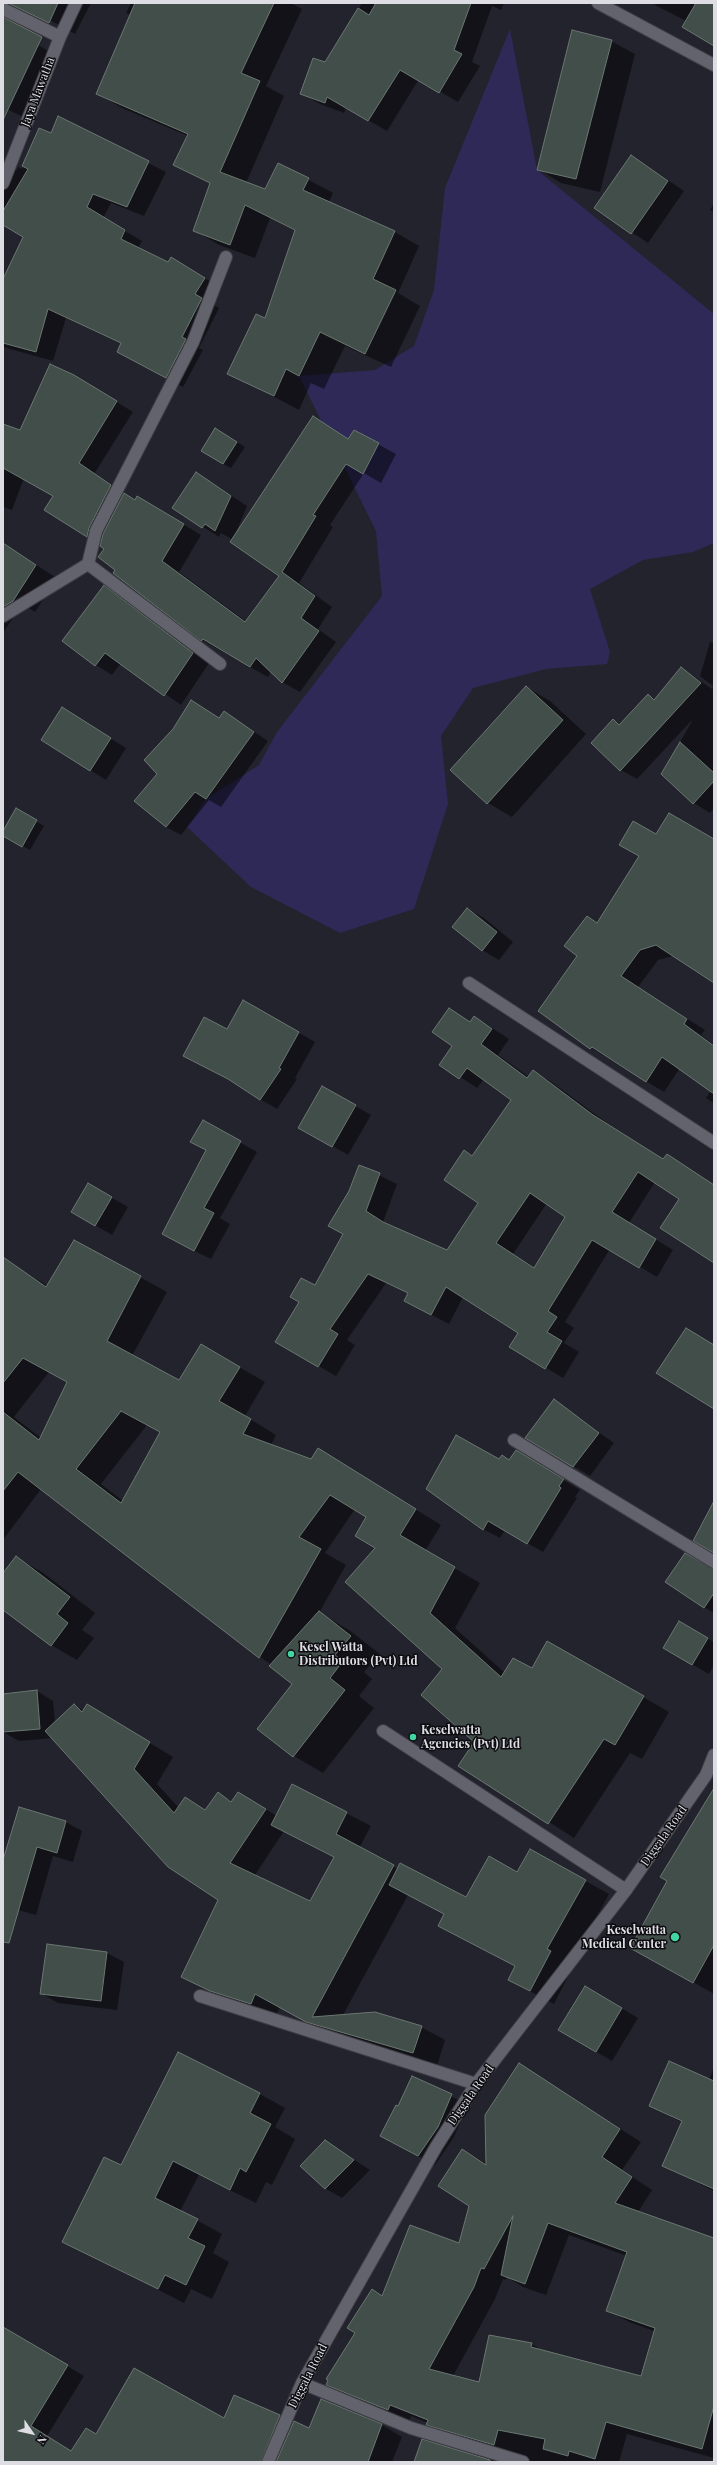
<!DOCTYPE html>
<style>
body{margin:0}
#map{position:relative;width:717px;height:2465px;overflow:hidden;background:#23232d;font-family:"Playfair Display",serif}
canvas{display:block}
.frame{position:absolute;inset:0;border:4px solid #dddde3;pointer-events:none}
.north{position:absolute;left:12px;top:2413px;width:40px;height:40px;-webkit-text-stroke:3px #0d0d11;paint-order:stroke;rotate:124deg;font-size:11px;font-weight:700;line-height:16px;text-align:center;color:#dddde3}
.north::after{content:'';display:block;margin:auto;width:14px;height:18px;background:#dddde3;clip-path:polygon(50% 0,100% 100%,50% 72%,0 100%)}
</style>
<div id="map">
<canvas width="717" height="2465"></canvas>
<div class="frame"></div>
<div class="north">N</div>
</div>
<script>
const ctx = document.querySelector('canvas').getContext('2d');
ctx.lineJoin = 'round';
function fill(path, color) {
  ctx.fillStyle = color;
  ctx.fill(path, 'evenodd');
}
function shape(rows) {
  const path = new Path2D();
  for (const r of rows) {
    path.moveTo(r[0], r[1]);
    for (let i = 2; i < r.length; i += 2) path.lineTo(r[i], r[i + 1]);
  }
  return path;
}
function trace(path, color, width, dash) {
  ctx.strokeStyle = color;
  ctx.lineWidth = width;
  ctx.lineCap = dash ? 'butt' : 'round';
  ctx.setLineDash(dash || []);
  ctx.stroke(path);
}
function label(font, color, halo, rows, align = 'center') {
  ctx.font = font + ' "Playfair Display",serif';
  ctx.lineWidth = 3;
  ctx.setLineDash([]);
  ctx.textBaseline = 'middle';
  ctx.strokeStyle = halo;
  ctx.fillStyle = color;
  for (const [text, x, y, turn = 0] of rows) {
    ctx.save();
    ctx.translate(x, y);
    ctx.rotate((+turn || 0) * Math.PI / 180);
    ctx.textAlign = isNaN(turn) ? turn : align;
    if (halo) ctx.strokeText(text, 0, 0);
    ctx.fillText(text, 0, 0);
    ctx.restore();
  }
}
const green = shape([
 [510,29,537,170,714,314,714,543,693,552,643,560,590,589,610,652,607,664,546,669,473,688,441,736,448,804,414,909,340,933,251,887,187,827,206,799,259,765,277,732,382,596,376,531,299,376,375,370,414,346,434,290,445,188]
]);
const shadow = shape([
 [19,3,91,3,75,34],
 [131,3,291,3,302,9,266,86,284,96,246,183,265,190,279,164,333,193,329,202,395,232,419,246,398,293,420,306,391,367,345,346,324,389,311,383,299,410,229,373,265,319,296,231,270,218,255,258,219,245,194,230,211,184,174,165,188,136,122,108,97,93,131,15,126,13],
 [362,3,504,3,501,10,492,6,472,62,480,66,458,102,419,79,387,131,346,107,344,113,320,104,301,93,325,63],
 [656,3,714,3,714,45,686,21,655,5],
 [3,31,38,45,59,57,29,120,3,107],
 [611,41,635,54,600,192,561,183,538,169],
 [58,118,166,172,144,216,111,203,103,218,142,241,138,248,168,263,171,259,222,288,212,304,219,308,199,348,203,350,183,387,135,361,122,344,66,318,53,361,3,347,3,281,24,236,3,224,3,162,17,170,18,167,22,169,40,129,52,135],
 [632,156,684,191,648,243,595,208],
 [714,203,714,212,710,210],
 [91,386,133,412,94,474,127,496,155,507,201,535,179,572,247,622,280,576,233,540,221,533,219,537,174,508,197,473,247,506,234,537,349,440,354,431,396,454,381,483,364,473,330,525,333,527,299,583,332,607,318,629,336,642,300,692,282,682,271,671,268,677,202,640,117,570,101,545,46,510,54,496,24,478,12,510,3,507,3,425,21,431],
 [224,434,245,447,231,468,223,464],
 [3,544,57,578,35,612,22,604,3,633],
 [104,587,120,596,209,663,181,705,121,663,112,675,96,665,63,640],
 [710,642,714,643,714,808,710,813,694,803,662,774,693,719,637,779,621,770,592,743,613,720,620,725,648,695,656,700,681,668,712,689,713,686,700,676],
 [526,687,550,701,586,734,512,817,488,803,451,770],
 [225,712,268,741,221,807,209,800,181,835,166,827],
 [78,718,126,748,106,780,90,770],
 [16,810,44,826,30,850,3,835],
 [657,836,714,840,714,983,673,956,658,960,638,987,705,1030,701,1035,714,1045,714,1103,706,1098,711,1091,680,1068,664,1092,591,1048,579,956,587,917,598,923],
 [468,909,484,918,513,942,499,960,482,950],
 [244,1001,315,1042,295,1078,297,1079,277,1109,260,1099],
 [449,1009,471,1022,475,1017,509,1039,498,1055,529,1077,533,1071,550,1081,611,1126,664,1160,667,1155,714,1185,714,1262,680,1199,655,1182,629,1223,673,1250,657,1277,610,1249,565,1322,574,1328,564,1343,579,1352,563,1378,510,1346,519,1332,463,1297,449,1324,405,1301,409,1294,386,1283,347,1340,355,1345,336,1376,276,1342,315,1286,344,1233,350,1192,360,1166,397,1184,383,1222,447,1251,480,1203,473,1157,512,1100,484,1079,477,1088,441,1064,454,1046],
 [547,1203,566,1216,535,1268,513,1254],
 [322,1087,371,1115,348,1155,300,1127],
 [203,1122,257,1152,220,1218,230,1224,211,1259,179,1243,207,1150],
 [88,1184,128,1207,112,1235,72,1212],
 [74,1241,167,1292,132,1356,180,1381,201,1345,265,1382,245,1416,276,1435,271,1445,312,1460,344,1465,441,1525,425,1551,480,1583,455,1628,505,1673,532,1670,548,1642,669,1712,642,1759,630,1753,574,1838,460,1765,475,1742,444,1669,377,1548,368,1517,355,1509,325,1553,346,1565,319,1613,349,1630,380,1654,364,1672,372,1679,359,1696,374,1708,323,1773,294,1756,258,1729,293,1684,272,1665,260,1657,41,1489,3,1540,3,1275,11,1264,48,1286],
 [49,1372,68,1382,41,1438,14,1417],
 [147,1425,161,1432,123,1501,101,1484],
 [554,1401,614,1443,590,1476,527,1438],
 [499,1460,533,1461,580,1490,575,1497,577,1498,543,1552,505,1530,500,1538,483,1529],
 [16,1558,42,1572,95,1613,82,1630,94,1638,77,1660,51,1645,3,1609,3,1569,6,1571],
 [714,1570,714,1613,704,1607],
 [680,1623,714,1642,714,1665,709,1674,664,1648],
 [37,1691,53,1701,55,1723,74,1705,84,1711,111,1719,173,1757,157,1784,179,1808,185,1798,206,1810,218,1793,233,1802,262,1807,277,1816,292,1785,371,1826,359,1848,398,1869,466,1899,517,1873,530,1850,609,1894,571,1964,574,1965,554,2004,509,1980,516,1967,439,1926,445,1914,408,1895,343,2015,421,2027,445,2040,437,2066,331,2035,280,2007,275,2017,234,2004,182,1977,219,1900,53,1738,19,1741,3,1732,3,1695],
 [284,1831,335,1858,311,1902,255,1875],
 [714,1803,714,1994,658,1962],
 [19,1808,66,1822,82,1831,73,1862,53,1856,36,1915,3,1906,3,1863],
 [48,1946,107,1953,124,1962,117,2010,58,2003,41,1993],
 [602,1996,638,2018,612,2061,559,2030],
 [519,2064,641,2142,622,2170,652,2190,638,2212,714,2239,714,2458,627,2434,619,2462,531,2462,449,2437,428,2423,411,2416,409,2422,348,2397,327,2384,383,2297,460,2245,470,2206,463,2150,487,2164],
 [569,2235,627,2256,608,2310,629,2322,654,2331,641,2377,545,2352,532,2344,480,2383,453,2376,495,2299,503,2279,506,2280,507,2277,523,2287,546,2295],
 [714,2067,714,2191,663,2165,683,2123,650,2106,709,2080],
 [413,2077,468,2105,454,2137,435,2165,398,2145,398,2108],
 [260,2094,285,2108,275,2127,295,2139,272,2185,266,2182,256,2203,199,2175,180,2211,222,2234,213,2253,229,2262,212,2299,191,2289,184,2303,63,2241,121,2166],
 [325,2141,370,2170,342,2198,326,2189,302,2166],
 [3,2327,84,2376,47,2436,71,2451,97,2435,224,2420,280,2416,296,2425,280,2462,3,2462],
 [321,2400,382,2425,402,2437,392,2462,294,2462]
]);
const building = shape([
 [8,3,58,3,49,23,8,3],
 [135,3,274,3,241,73,260,81,220,172,265,189,278,163,309,178,303,190,395,231,373,279,396,290,365,354,320,332,299,376,286,369,274,396,227,374,256,314,265,318,295,230,245,205,230,245,193,231,210,183,173,165,188,134,96,94,135,3],
 [376,3,471,3,454,50,462,54,439,93,400,70,368,121,327,97,325,103,300,94,313,58,325,62,358,8,369,15,376,3],
 [696,3,714,3,714,46,682,27,696,3],
 [3,17,42,37,3,120,3,17],
 [572,30,612,40,576,179,537,170,572,30],
 [58,116,149,161,127,207,93,194,87,207,125,230,121,239,168,262,171,257,205,278,195,294,202,298,182,337,186,339,166,378,117,352,121,343,48,309,36,352,3,343,3,279,23,237,3,225,3,211,28,169,22,166,39,128,51,133,58,116],
 [631,155,668,181,631,234,594,208,631,155],
 [50,364,74,375,117,401,79,463,111,485,89,528,87,537,44,510,53,496,3,468,3,424,20,430,50,364],
 [313,416,348,439,354,430,379,443,363,474,346,464,313,515,316,516,282,572,315,596,301,618,319,631,282,683,256,658,250,667,203,639,201,641,113,573,115,570,98,557,104,549,100,546,103,534,124,493,135,500,137,496,184,524,162,561,245,622,279,576,230,542,313,416],
 [215,428,237,442,223,464,201,451,215,428],
 [196,472,231,496,215,531,205,524,202,528,172,508,196,472],
 [3,543,36,565,13,601,3,607,3,543],
 [104,585,193,653,164,696,105,653,95,666,62,641,104,585],
 [681,667,701,683,620,771,591,743,613,719,619,725,648,694,654,700,681,667],
 [526,686,563,720,487,804,450,770,526,686],
 [191,700,219,718,224,711,254,732,206,799,195,792,166,827,134,801,157,774,144,760,173,729,191,700],
 [62,707,111,738,90,771,41,740,62,707],
 [680,742,714,773,714,781,693,804,661,774,680,742],
 [16,808,37,820,22,847,3,836,3,831,16,808],
 [669,813,714,839,714,983,656,945,640,950,621,976,687,1019,684,1024,714,1046,714,1094,662,1057,646,1082,592,1047,590,1049,538,1011,577,956,564,946,587,916,597,923,639,856,619,845,633,821,656,834,669,813],
 [467,908,497,932,482,951,452,927,467,908],
 [243,1000,299,1032,279,1068,281,1069,260,1100,228,1079,183,1056,204,1017,227,1029,243,1000],
 [449,1008,470,1022,474,1016,492,1029,481,1044,527,1078,533,1070,593,1115,663,1159,667,1154,714,1185,714,1263,660,1228,679,1199,638,1172,612,1212,656,1239,639,1268,592,1240,548,1311,557,1317,547,1332,562,1341,545,1369,509,1347,518,1333,446,1287,431,1315,404,1301,408,1293,368,1274,330,1329,338,1334,318,1367,275,1342,299,1302,290,1297,301,1278,315,1285,343,1234,328,1226,349,1191,359,1165,380,1173,366,1211,383,1222,447,1250,478,1203,444,1180,464,1150,472,1156,511,1100,467,1068,459,1079,439,1065,452,1046,432,1032,449,1008],
 [530,1193,565,1217,534,1268,496,1243,530,1193],
 [322,1086,356,1105,332,1147,298,1128,322,1086],
 [203,1120,241,1141,204,1208,214,1213,194,1251,162,1234,206,1150,190,1142,203,1120],
 [88,1183,112,1197,95,1226,71,1212,88,1183],
 [74,1240,141,1276,107,1341,179,1380,201,1344,240,1367,219,1401,251,1419,243,1434,311,1459,318,1448,416,1509,400,1535,455,1567,430,1613,501,1677,513,1658,532,1668,547,1641,644,1696,615,1745,604,1739,548,1824,458,1766,474,1742,421,1695,442,1669,345,1582,375,1548,355,1536,366,1517,330,1495,299,1537,321,1549,259,1658,18,1472,3,1491,3,1412,39,1440,67,1382,23,1358,3,1383,3,1257,46,1287,74,1240],
 [121,1411,160,1432,121,1503,76,1469,121,1411],
 [686,1328,714,1345,714,1409,656,1373,686,1328],
 [554,1399,599,1433,573,1467,525,1438,554,1399],
 [456,1435,499,1459,502,1455,509,1460,516,1450,564,1479,559,1486,561,1488,527,1544,488,1521,483,1530,426,1489,456,1435],
 [714,1501,714,1553,693,1541,714,1501],
 [685,1553,714,1569,714,1593,704,1608,665,1582,685,1553],
 [16,1556,70,1597,57,1614,68,1623,51,1646,3,1610,3,1573,16,1556],
 [319,1611,351,1636,335,1655,343,1661,330,1678,345,1690,293,1757,257,1729,292,1684,269,1666,319,1611],
 [679,1621,708,1638,692,1665,663,1648,679,1621],
 [37,1690,40,1729,3,1732,3,1694,37,1690],
 [74,1704,82,1712,87,1704,150,1742,134,1769,174,1813,185,1797,205,1810,218,1792,231,1802,238,1792,266,1809,230,1863,310,1901,334,1857,271,1825,292,1784,347,1812,336,1834,394,1865,312,2017,375,2012,422,2026,413,2053,306,2022,255,1994,251,2004,210,1991,181,1977,218,1900,168,1867,45,1731,74,1704],
 [714,1788,714,1945,693,1983,630,1948,667,1881,660,1877,714,1788],
 [19,1807,66,1821,57,1853,37,1847,9,1943,3,1942,3,1860,19,1807],
 [530,1849,586,1880,547,1949,551,1951,530,1991,508,1980,515,1966,438,1926,444,1914,389,1885,400,1863,466,1897,489,1856,517,1872,530,1849],
 [47,1944,107,1952,101,2001,40,1994,47,1944],
 [585,1986,622,2008,596,2052,558,2030,585,1986],
 [178,2052,260,2093,250,2113,271,2124,246,2172,240,2168,230,2190,173,2161,155,2198,198,2219,188,2238,205,2246,186,2285,165,2275,158,2289,62,2242,104,2157,121,2165,178,2052],
 [669,2061,714,2081,714,2189,662,2166,682,2121,649,2106,669,2061],
 [519,2063,620,2129,602,2157,632,2177,615,2203,714,2238,714,2406,702,2449,606,2422,595,2459,569,2451,568,2456,543,2449,545,2439,498,2430,494,2445,426,2425,428,2420,390,2405,388,2410,326,2385,328,2380,326,2379,355,2333,347,2328,372,2289,382,2296,410,2225,459,2243,469,2206,438,2186,462,2149,486,2165,485,2115,519,2063],
 [513,2216,501,2275,525,2284,548,2223,627,2252,606,2311,655,2328,641,2376,531,2347,532,2343,489,2335,479,2382,429,2369,474,2287,481,2268,484,2269,513,2216],
 [412,2076,452,2094,438,2127,418,2156,380,2136,396,2105,398,2106,412,2076],
 [325,2140,354,2160,325,2189,300,2166,325,2140],
 [3,2327,68,2365,31,2426,71,2451,86,2428,96,2434,134,2368,224,2418,234,2395,280,2415,261,2462,3,2462,3,2327],
 [321,2399,382,2424,368,2462,276,2462,294,2421,309,2428,321,2399],
 [422,2439,490,2460,490,2462,414,2462,422,2439]
]);
const lane = shape([
 [383,1731,626,1890],
 [200,1996,476,2084]
]);
const street = shape([
 [598,3,714,65],
 [3,9,60,37],
 [3,183,60,37,76,3],
 [88,564,220,664],
 [3,616,88,564,96,531,193,342,226,257],
 [469,983,714,1143],
 [514,1440,714,1562],
 [302,2383,411,2428,523,2462],
 [268,2462,302,2383,436,2147,476,2084,626,1890,706,1775,714,1755]
]);
const markers = [
 [291,1654,4,"#42d4a1"],
 [413,1737,4,"#42d4a1"],
 [675,1937,5,"#42d4a1"]
];
const streetNames = [
 ["Jaya Mawatha",38,92,-69],
 ["Diggala Road",664,1836,-55],
 ["Diggala Road",471,2095,-55],
 ["Diggala Road",308,2376,-63]
];
const poiNames = [
 ["Kesel Watta",299,1647],
 ["Distributors (Pvt) Ltd",299,1661],
 ["Keselwatta",421,1730],
 ["Agencies (Pvt) Ltd",421,1744],
 ["Keselwatta",666,1930,"right"],
 ["Medical Center",666,1944,"right"]
];
fill(green, '#2e2957');
fill(shadow, '#0007');
fill(building, '#424e49');
trace(building, '#6b7771', 1);
trace(lane, '#3f3e46', 14);
trace(street, '#3f3e46', 14);
trace(lane, '#63636e', 12);
trace(street, '#63636e', 12);
for (const [x, y, r, color] of markers) {
  const dot = new Path2D();
  dot.arc(x, y, r, 0, 2 * Math.PI);
  ctx.fillStyle = color;
  ctx.fill(dot);
  trace(dot, '#0d0d11', 1.5);
}
label('12px', '#dddde3', '#0d0d11', streetNames);
label('bold 12px', '#dddde3', '#0d0d11', poiNames, 'left');
</script>
